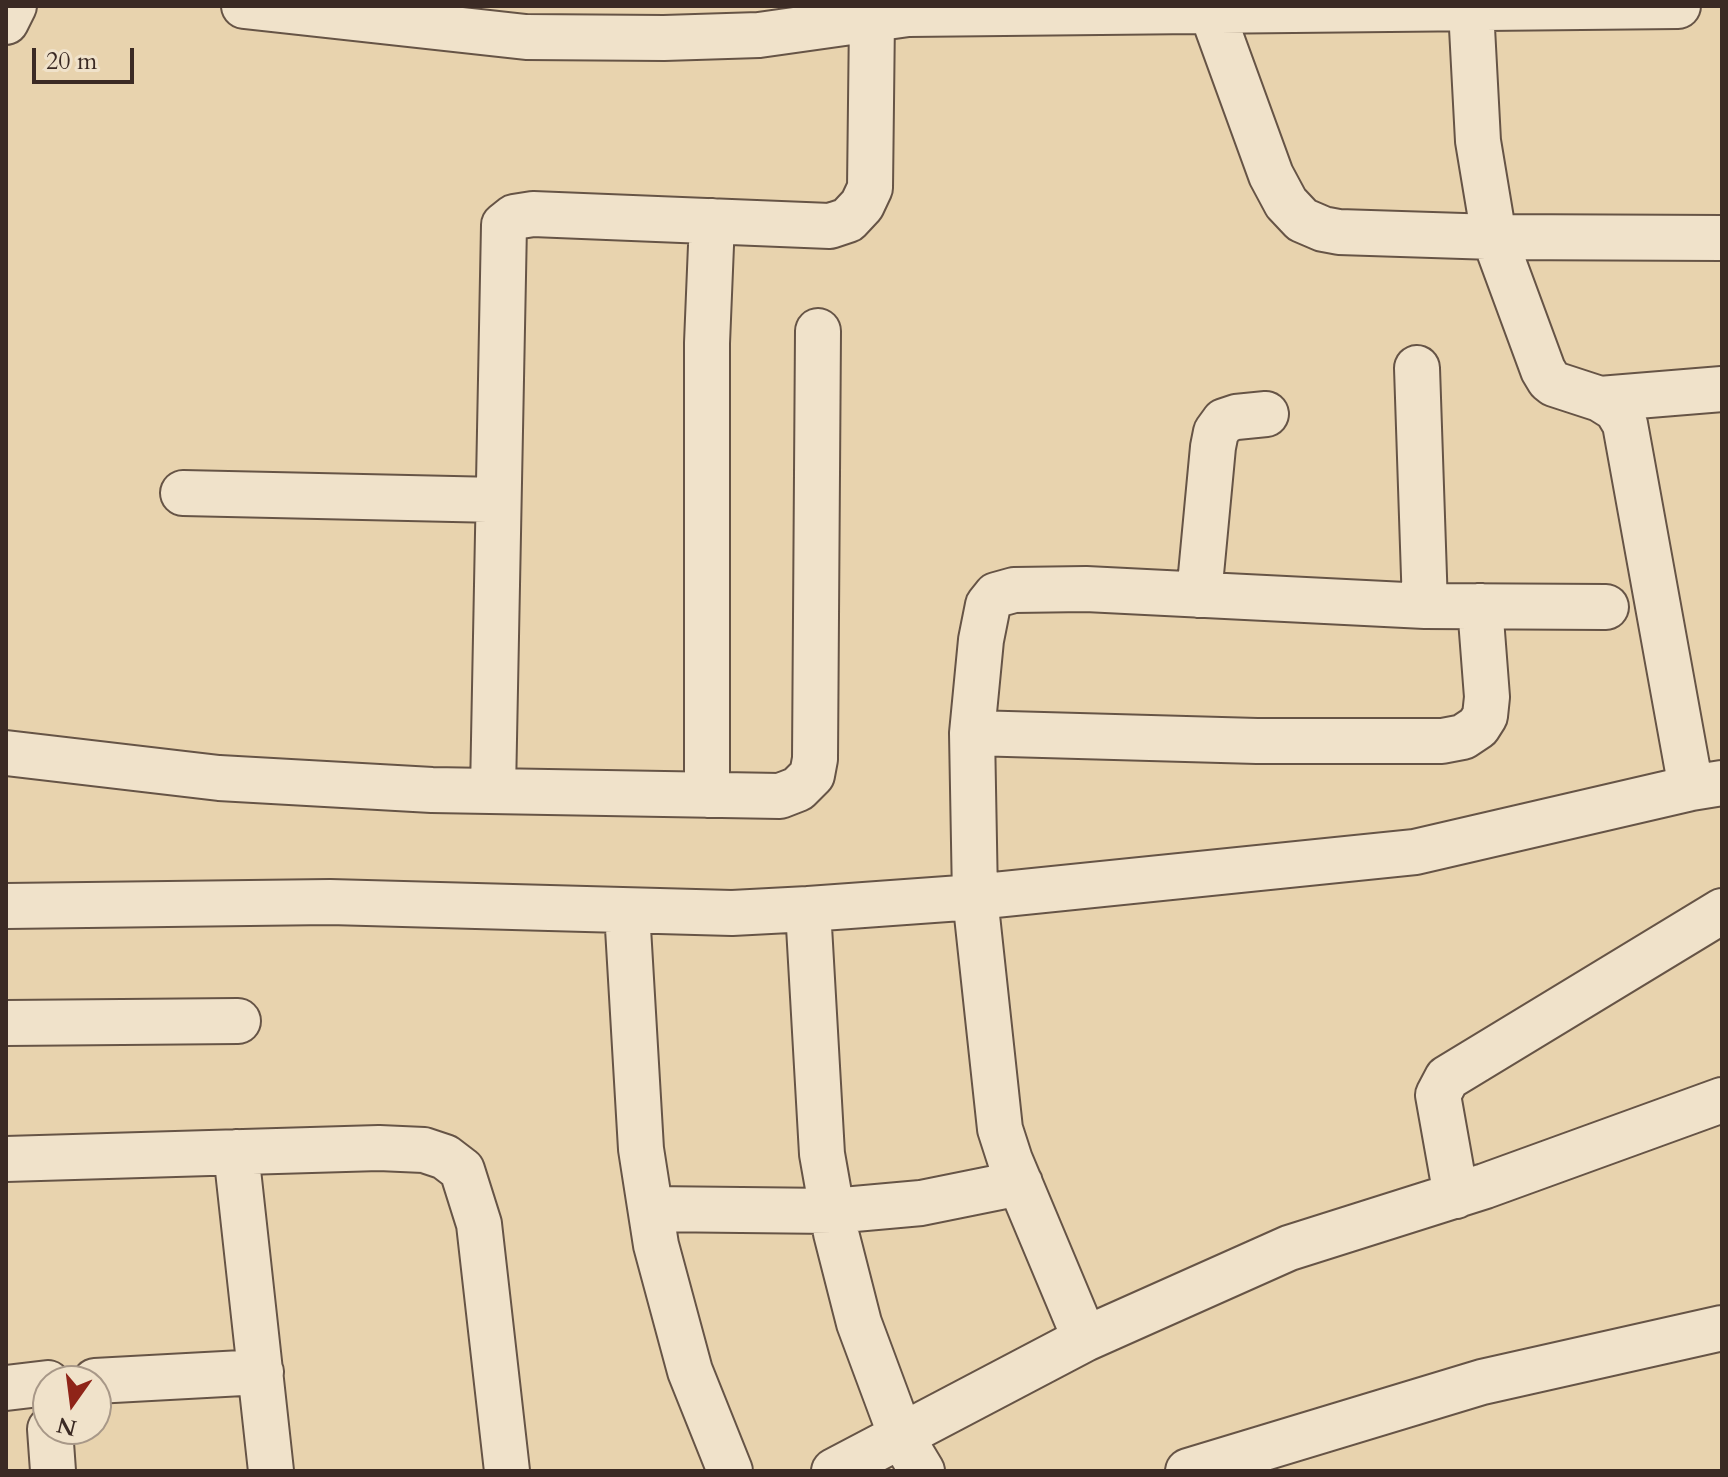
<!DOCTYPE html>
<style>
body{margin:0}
#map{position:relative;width:1728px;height:1477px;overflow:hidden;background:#e8d3ae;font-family:Cardo,serif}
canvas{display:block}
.frame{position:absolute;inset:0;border:8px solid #3b2a24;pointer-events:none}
.north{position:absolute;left:32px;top:1365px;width:80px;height:80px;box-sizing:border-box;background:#f0e2ca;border:2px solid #a89888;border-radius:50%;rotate:194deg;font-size:22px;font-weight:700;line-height:32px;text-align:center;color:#3b2a24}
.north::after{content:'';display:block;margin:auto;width:28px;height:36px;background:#8f2418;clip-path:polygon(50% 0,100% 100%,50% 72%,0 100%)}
.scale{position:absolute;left:32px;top:48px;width:102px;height:36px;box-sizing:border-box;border:4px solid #3b2a24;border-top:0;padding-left:10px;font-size:24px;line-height:28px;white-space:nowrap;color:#3b2a24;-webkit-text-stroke:6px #f0e2ca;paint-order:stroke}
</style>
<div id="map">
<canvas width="1728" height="1477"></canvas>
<div class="frame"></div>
<div class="north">N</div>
<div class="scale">20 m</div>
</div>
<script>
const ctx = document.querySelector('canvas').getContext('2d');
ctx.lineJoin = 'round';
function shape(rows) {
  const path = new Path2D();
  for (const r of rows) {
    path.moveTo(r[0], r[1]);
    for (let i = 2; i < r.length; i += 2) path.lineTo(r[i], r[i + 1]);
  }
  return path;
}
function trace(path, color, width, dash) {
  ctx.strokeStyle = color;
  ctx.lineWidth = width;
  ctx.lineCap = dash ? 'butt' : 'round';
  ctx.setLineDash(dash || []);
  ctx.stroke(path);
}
const minor = shape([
 [244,6,526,37,664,38,759,35,908,14,1678,6],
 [1471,9,1478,141,1494,237,1543,370,1549,380,1554,384,1600,399,1616,409,1625,424,1691,788],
 [1211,10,1271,175,1286,203,1302,220,1323,229,1339,232,1494,237,1722,238],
 [6,22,14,6],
 [1417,368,1425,606],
 [1600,399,1722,389],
 [183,493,498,500],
 [1199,595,1213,447,1216,432,1224,421,1236,417,1266,414],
 [972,733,1257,741,1442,741,1463,737,1478,727,1485,716,1487,697,1480,606],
 [6,753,219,778,432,790,780,796,798,789,812,775,815,759,818,331],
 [493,791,504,225,514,217,533,214,830,226,848,220,862,205,870,188,872,18],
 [707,795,707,343,712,221],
 [6,906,330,902,732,913,808,909,975,897,1415,852,1691,788,1722,783],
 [808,909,822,1154,836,1233,859,1323,901,1436,922,1471],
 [627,911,641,1149,656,1245,690,1371,730,1471],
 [6,1023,238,1021],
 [236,1152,271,1471],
 [6,1159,379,1148,424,1150,445,1157,462,1170,479,1224,507,1471],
 [1456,1196,1438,1095,1447,1078,1722,911],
 [651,1209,832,1211,921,1203,1020,1183],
 [1085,1339,1010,1160,1000,1129,975,897,972,733,981,640,988,605,996,595,1014,590,1086,589,1425,606,1606,607],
 [95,1381,261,1372],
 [6,1388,48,1383],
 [50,1429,53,1471],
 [834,1471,1085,1339,1289,1248,1485,1186,1722,1100],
 [1188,1471,1482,1382,1722,1328]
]);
trace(minor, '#665446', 48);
trace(minor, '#f0e2ca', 44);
</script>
